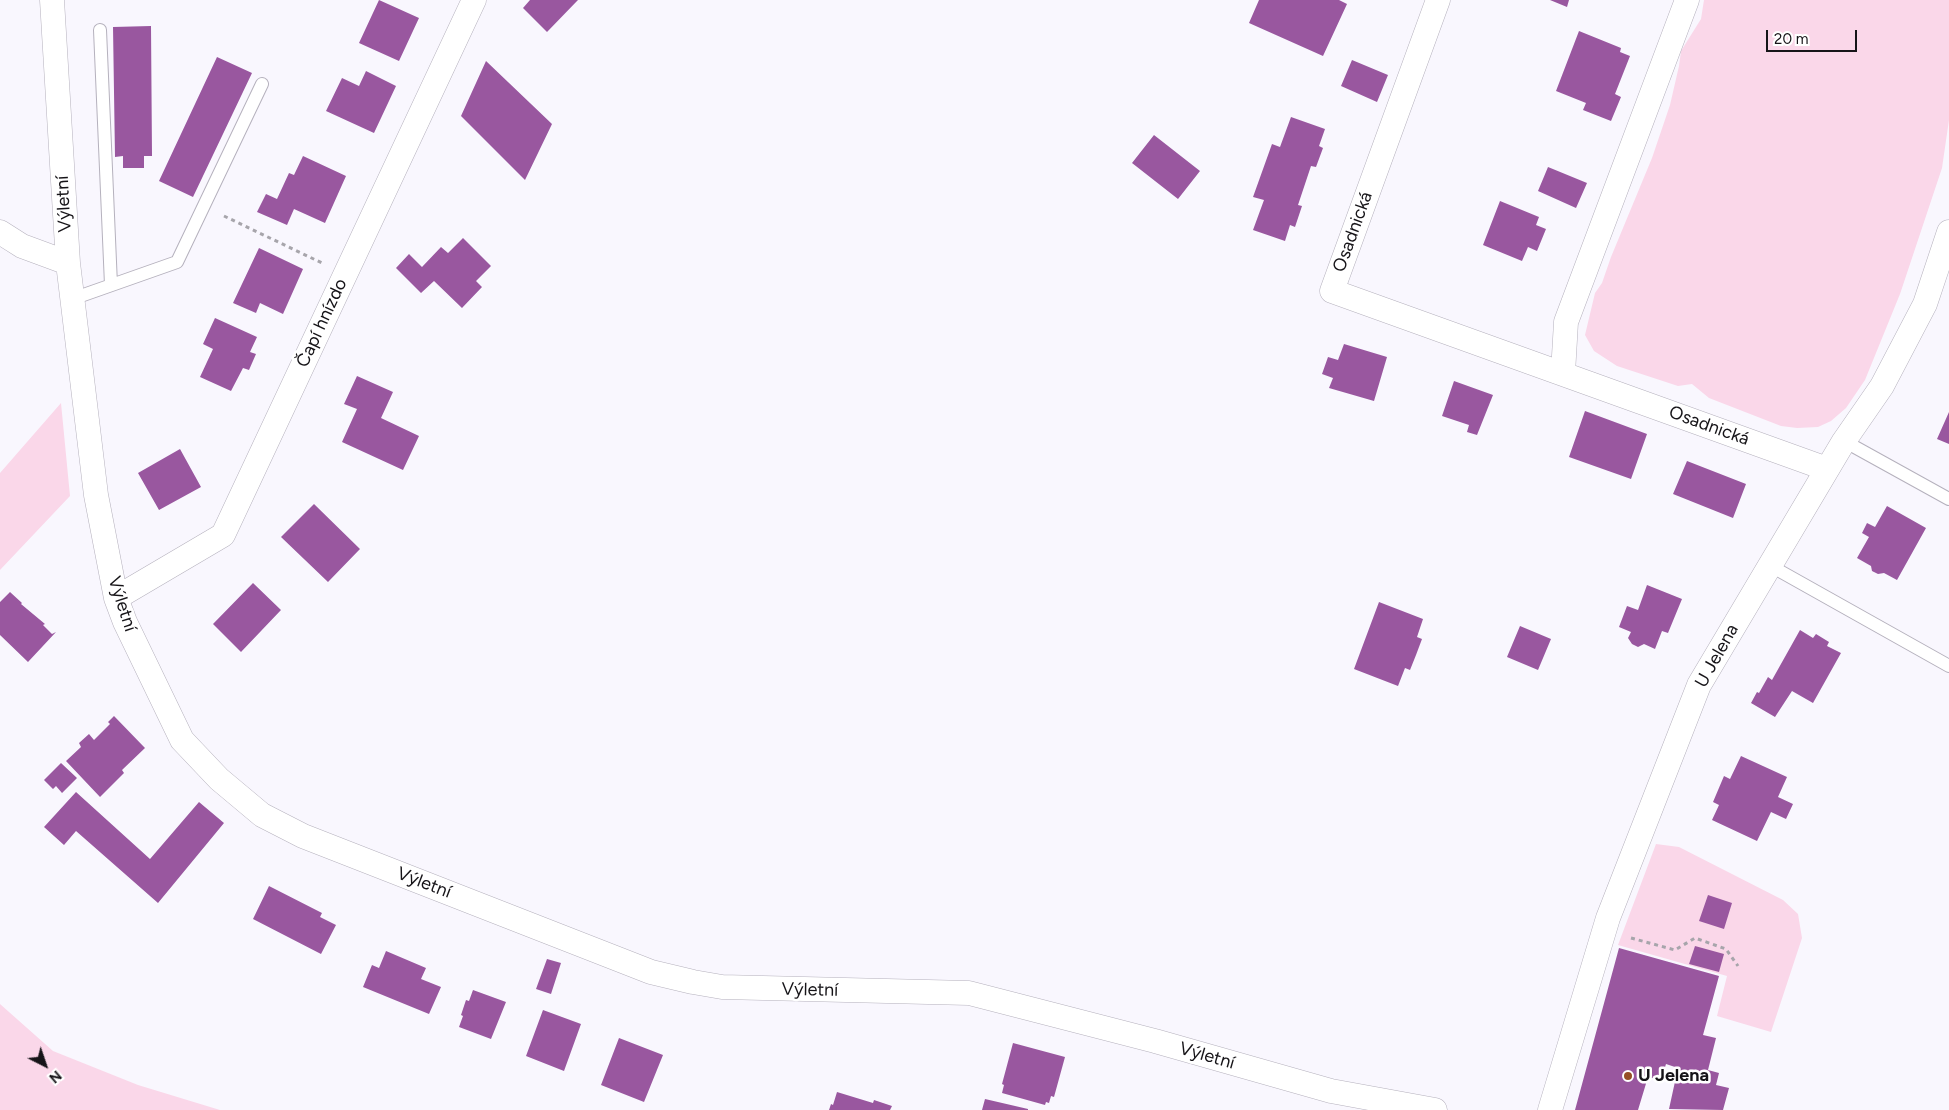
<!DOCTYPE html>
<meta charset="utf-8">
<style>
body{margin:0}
#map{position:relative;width:1949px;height:1110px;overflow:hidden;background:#f9f7fe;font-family:Figtree,sans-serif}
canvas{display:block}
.north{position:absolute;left:20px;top:1040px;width:50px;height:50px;-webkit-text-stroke:4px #fff;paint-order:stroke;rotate:139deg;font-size:14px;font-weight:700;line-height:20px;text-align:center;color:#161418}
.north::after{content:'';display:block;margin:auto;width:18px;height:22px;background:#161418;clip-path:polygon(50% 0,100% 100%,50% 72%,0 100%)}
.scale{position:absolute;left:1766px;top:30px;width:91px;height:22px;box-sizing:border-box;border:2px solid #161418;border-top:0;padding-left:6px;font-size:15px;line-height:18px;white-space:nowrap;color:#161418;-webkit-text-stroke:4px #fff;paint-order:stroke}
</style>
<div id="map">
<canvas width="1949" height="1110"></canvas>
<div class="north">N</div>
<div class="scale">20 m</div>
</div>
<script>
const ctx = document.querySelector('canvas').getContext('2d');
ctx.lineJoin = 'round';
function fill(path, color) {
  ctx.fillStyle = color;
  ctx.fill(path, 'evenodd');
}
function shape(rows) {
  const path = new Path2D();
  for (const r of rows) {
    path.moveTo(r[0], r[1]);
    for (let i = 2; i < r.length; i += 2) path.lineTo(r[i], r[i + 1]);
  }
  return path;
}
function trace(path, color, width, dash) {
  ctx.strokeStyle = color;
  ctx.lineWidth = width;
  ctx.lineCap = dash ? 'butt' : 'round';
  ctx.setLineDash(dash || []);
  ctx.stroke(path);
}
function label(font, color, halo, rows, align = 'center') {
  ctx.font = font + ' Figtree,sans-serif';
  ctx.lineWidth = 5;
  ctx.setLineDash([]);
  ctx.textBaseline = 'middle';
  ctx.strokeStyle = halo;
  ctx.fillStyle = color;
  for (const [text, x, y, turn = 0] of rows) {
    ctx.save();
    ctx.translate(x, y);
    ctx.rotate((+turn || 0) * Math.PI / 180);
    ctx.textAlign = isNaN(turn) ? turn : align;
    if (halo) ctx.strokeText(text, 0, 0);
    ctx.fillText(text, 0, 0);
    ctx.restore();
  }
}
const green = shape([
 [1704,0,1949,0,1949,120,1942,168,1900,294,1865,380,1846,408,1831,421,1818,427,1797,428,1781,426,1709,398,1692,384,1678,386,1617,366,1594,351,1585,335,1595,293,1602,283,1611,257,1652,158,1670,105,1679,66,1681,51,1701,19],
 [61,403,70,496,0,570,0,473],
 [1656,844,1679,847,1783,900,1798,914,1802,938,1771,1032,1717,1016,1727,976,1618,945],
 [0,1004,53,1051,138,1085,220,1110,0,1110]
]);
const building = shape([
 [379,0,419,18,399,61,359,43],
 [530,0,578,0,547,32,523,8],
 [1259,0,1339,0,1347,4,1323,56,1249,23],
 [1550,0,1569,0,1567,7],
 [151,26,152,156,144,156,144,168,123,168,123,156,115,157,113,27],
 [1579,31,1621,48,1620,52,1630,56,1615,94,1621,97,1611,121,1583,110,1586,103,1556,91],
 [217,57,252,73,193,197,159,181],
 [1352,60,1388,75,1377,102,1341,86],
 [486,61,552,124,525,180,461,116],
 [366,71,396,86,374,133,326,111,342,78,359,86],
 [1291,117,1325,129,1319,146,1323,148,1316,167,1311,166,1298,205,1302,206,1295,227,1290,225,1285,241,1253,230,1264,200,1253,197,1272,144,1280,147],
 [1154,135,1200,171,1178,199,1132,163],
 [303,156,346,176,325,223,294,209,287,225,257,212,266,194,277,199,289,173,294,175],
 [1548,167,1587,183,1576,208,1538,191],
 [1500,201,1539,217,1536,225,1546,229,1537,251,1528,247,1522,261,1483,245],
 [463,238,491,266,476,281,482,287,462,308,434,281,421,293,396,268,409,254,422,267,441,247,448,253],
 [259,248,303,269,283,314,260,303,256,313,233,303],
 [215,318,257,337,250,352,256,354,249,370,243,368,231,391,200,377,213,349,203,344],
 [1344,344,1387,357,1374,401,1329,388,1333,378,1322,374,1328,357,1338,360],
 [357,376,393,392,381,418,419,436,403,470,342,442,357,409,344,404],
 [1454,381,1493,395,1477,435,1467,432,1469,425,1442,416],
 [1585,411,1647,434,1631,479,1569,457],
 [1949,412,1949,444,1937,439],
 [180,449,201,487,159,510,138,473],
 [1687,461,1746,484,1733,518,1673,494],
 [314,504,360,549,328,582,281,537],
 [1887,506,1926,528,1897,580,1884,573,1878,574,1872,571,1871,566,1857,558,1869,537,1862,533,1867,523,1875,527],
 [253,583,281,610,241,652,213,624],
 [1647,585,1682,599,1668,633,1662,631,1655,649,1644,644,1638,647,1632,644,1628,638,1631,632,1619,627,1627,606,1638,610],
 [10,592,22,603,21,604,45,624,43,625,52,634,56,632,28,662,0,635,0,602],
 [1379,602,1423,619,1417,637,1422,639,1416,655,1410,670,1405,668,1398,686,1354,669],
 [1520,626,1551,639,1538,670,1507,657],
 [1800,630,1813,638,1816,634,1829,642,1827,646,1841,653,1813,703,1792,691,1775,717,1751,703,1757,692,1759,693,1768,677,1772,680],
 [114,716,145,748,122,770,124,773,100,797,66,761,81,747,79,743,89,734,94,740,110,724,108,722],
 [1741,756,1787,777,1778,797,1793,804,1786,819,1771,812,1757,841,1712,820,1719,805,1713,802,1724,776,1730,779],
 [61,763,77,778,62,793,56,786,53,789,44,780],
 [76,792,150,859,199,802,224,823,158,903,76,831,64,845,44,827],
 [269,886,322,913,320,917,336,925,321,954,253,919],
 [1708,895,1732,903,1724,929,1699,921],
 [1695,946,1724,954,1719,972,1689,964],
 [1619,948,1719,976,1703,1035,1716,1038,1708,1070,1719,1073,1716,1085,1729,1088,1723,1110,1669,1109,1678,1068,1666,1064,1661,1080,1648,1077,1638,1110,1575,1110],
 [386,951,426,968,421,979,441,987,429,1014,363,987,372,965,379,968],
 [547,959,561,963,551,994,536,989],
 [473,990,506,1002,491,1039,459,1027,463,1016,461,1015,466,1000,469,1001],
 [543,1010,581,1024,564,1071,526,1056],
 [619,1038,663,1055,644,1102,601,1085],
 [1013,1043,1065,1057,1054,1097,1051,1096,1049,1103,1046,1102,1045,1105,1002,1093,1004,1085,1002,1084],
 [837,1092,873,1103,874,1100,892,1106,890,1110,829,1110,831,1104,833,1105],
 [985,1099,1028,1109,1028,1110,982,1110]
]);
const path = shape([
 [224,216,322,263],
 [1631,938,1675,950,1695,938,1726,949,1738,966]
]);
const service = shape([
 [100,30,111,285],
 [72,299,177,262,262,84],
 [1844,441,1949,499],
 [1769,565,1949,666]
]);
const minor = shape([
 [52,0,68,263,96,495,116,598,125,622,182,740,219,779,262,815,303,836,651,972,693,982,722,987,969,993,1155,1041,1331,1091,1435,1110],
 [1438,0,1332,291,1827,469],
 [0,232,22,246,68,263],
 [1563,373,1566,322,1687,0],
 [116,598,223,535,474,0],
 [1550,1110,1608,918,1699,685,1844,441,1882,386,1925,304,1949,232]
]);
const markers = [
 [1628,1076,5,"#954f25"]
];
const streetNames = [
 ["Výletní",64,204,-93],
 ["Osadnická",1353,232,-70],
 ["Čapí hnízdo",322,323,-65],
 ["Osadnická",1709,426,20],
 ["Výletní",122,604,72],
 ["U Jelena",1717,656,-61],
 ["Výletní",424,883,21],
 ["Výletní",810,990,1],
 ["Výletní",1207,1056,16]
];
const poiNames = [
 ["U Jelena",1638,1076]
];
fill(green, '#fad7e9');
fill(building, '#99579f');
trace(service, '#b5b1bd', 14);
trace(minor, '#b5b1bd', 25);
trace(path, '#a7a5ab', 3, [4, 4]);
trace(service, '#fff', 12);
trace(minor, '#fff', 24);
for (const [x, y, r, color] of markers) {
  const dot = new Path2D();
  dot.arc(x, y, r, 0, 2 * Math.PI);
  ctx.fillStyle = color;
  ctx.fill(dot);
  trace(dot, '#fff', 2);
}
label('18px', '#161418', '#fff', streetNames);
label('bold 18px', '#161418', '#fff', poiNames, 'left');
</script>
